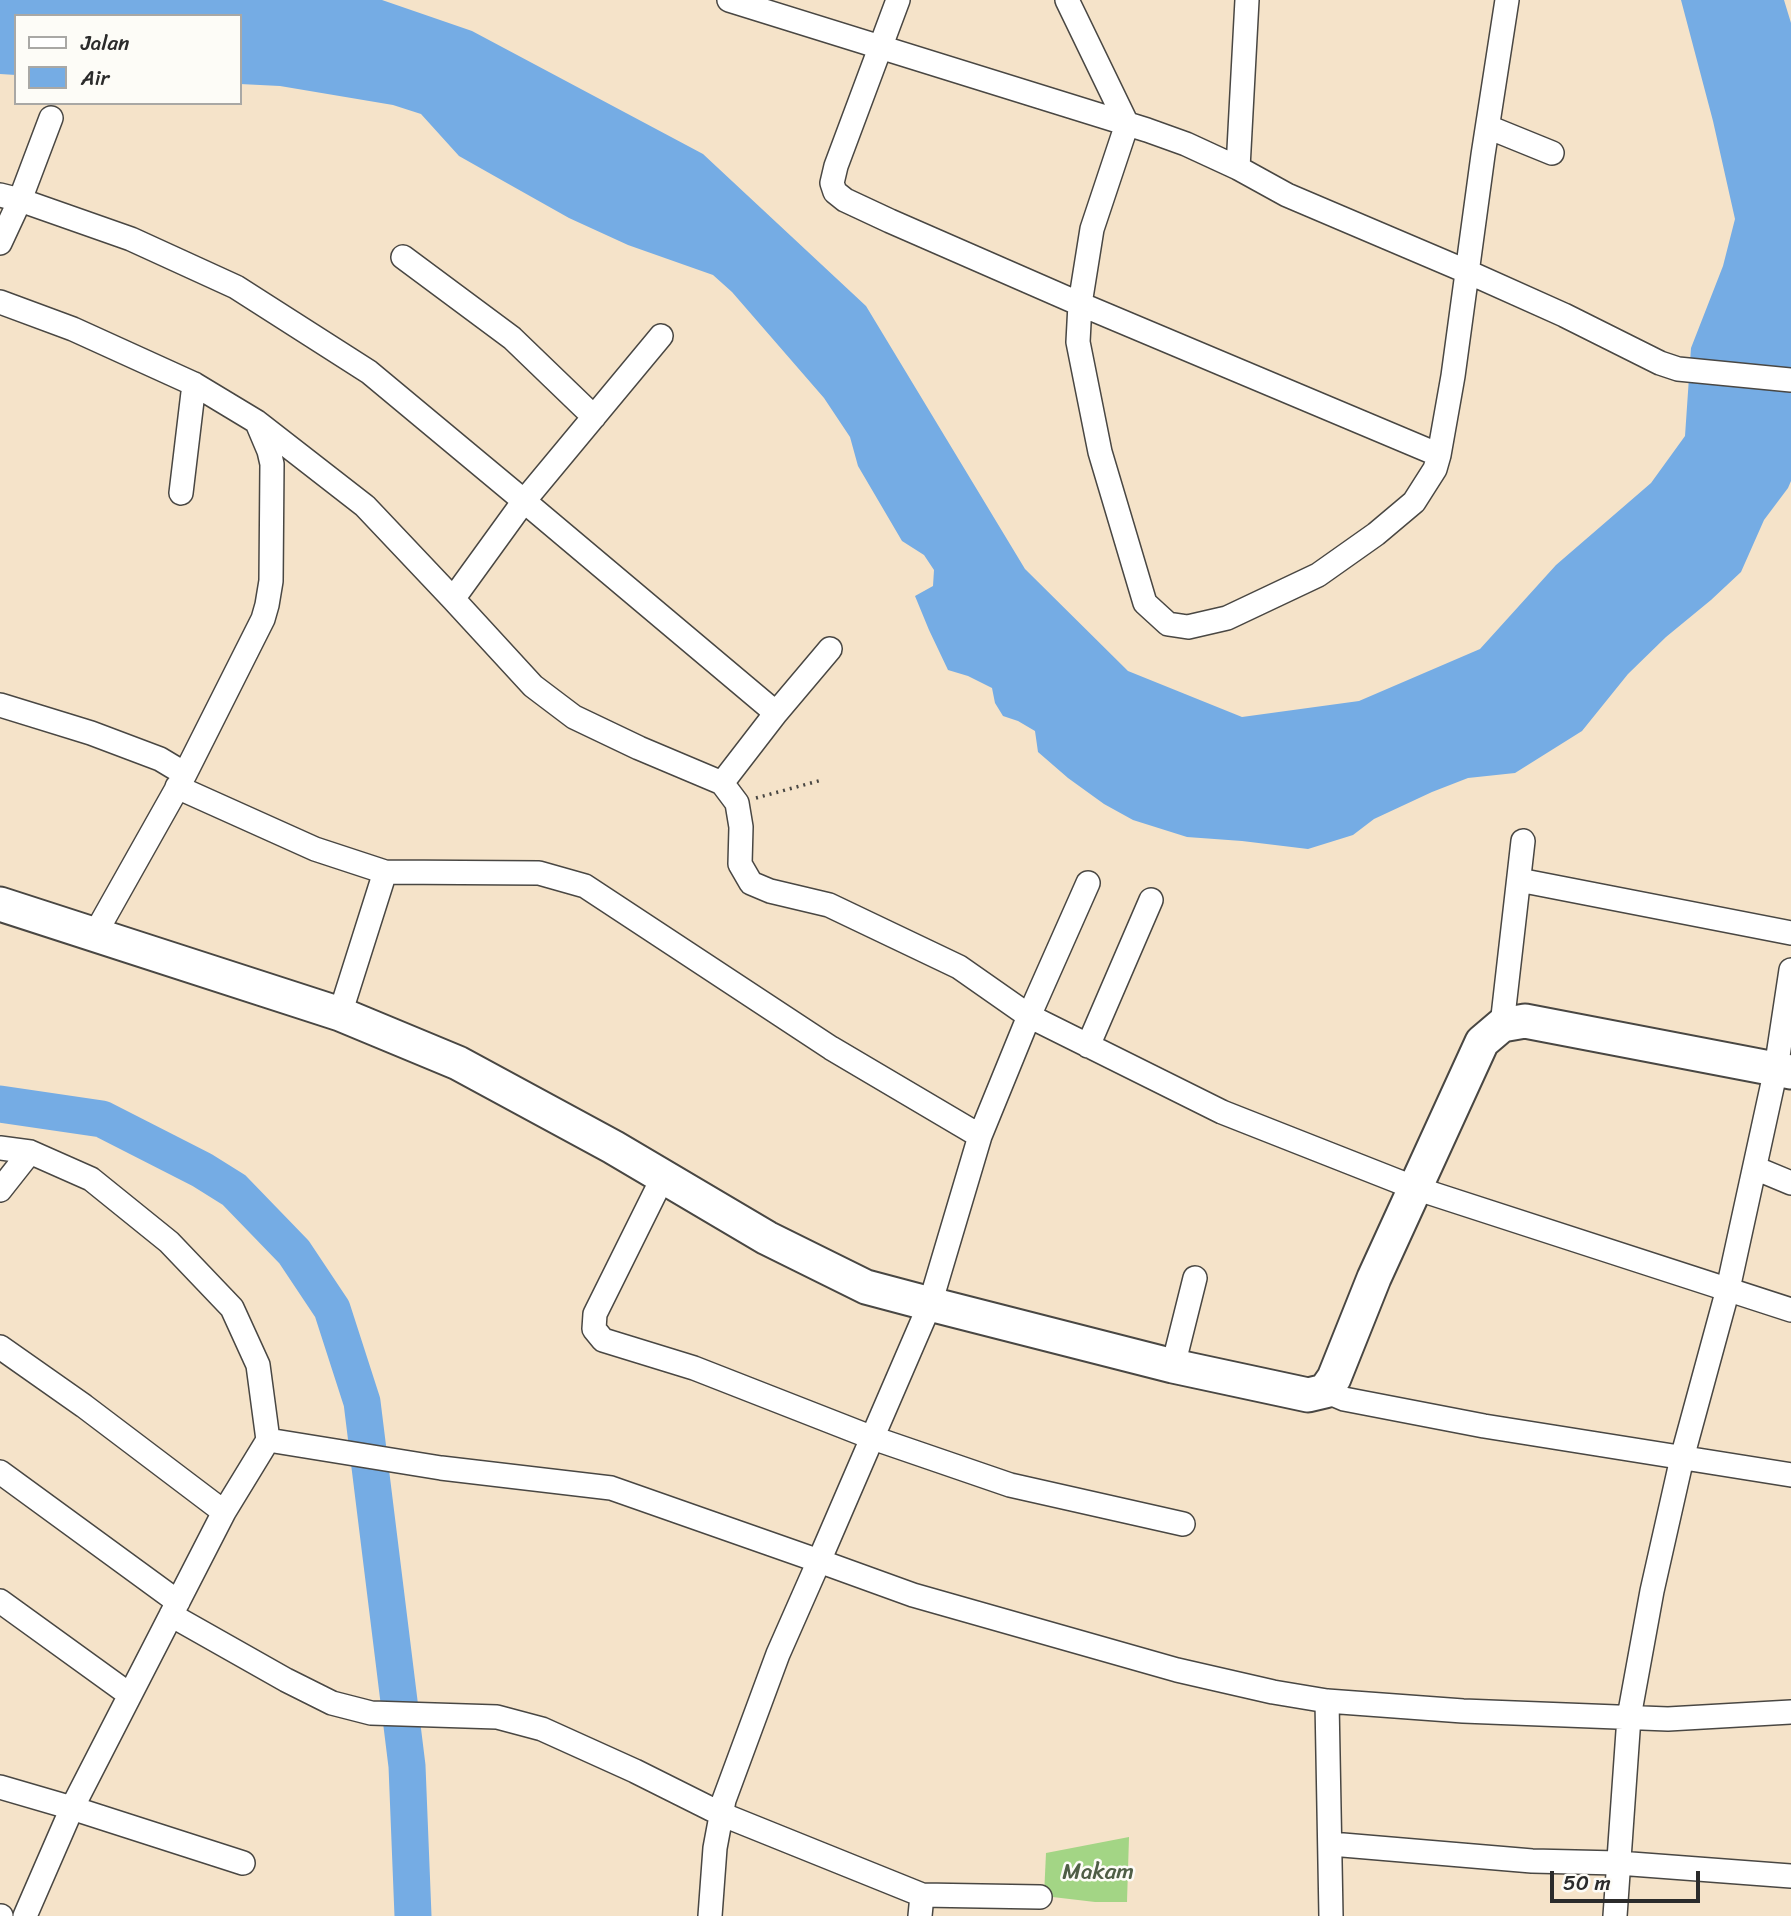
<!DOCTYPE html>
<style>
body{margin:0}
#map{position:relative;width:1791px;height:1916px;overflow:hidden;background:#f5e3c9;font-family:Sriracha,sans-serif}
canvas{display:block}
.legend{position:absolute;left:14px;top:14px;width:228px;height:91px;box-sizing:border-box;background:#fdfcf7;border:2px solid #a9a8a5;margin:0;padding:9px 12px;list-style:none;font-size:21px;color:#2b2b2b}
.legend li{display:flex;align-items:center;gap:14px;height:35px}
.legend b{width:35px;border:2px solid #a9a8a5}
.scale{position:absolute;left:1550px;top:1871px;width:150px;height:32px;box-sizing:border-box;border:4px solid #2b2b2b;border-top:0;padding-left:9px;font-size:21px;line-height:24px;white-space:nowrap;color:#2b2b2b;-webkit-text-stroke:5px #fdfcf7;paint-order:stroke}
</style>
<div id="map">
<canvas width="1791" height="1916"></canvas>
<ul class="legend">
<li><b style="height:9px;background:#fff"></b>Jalan</li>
<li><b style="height:19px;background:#75ace4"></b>Air</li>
</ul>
<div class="scale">50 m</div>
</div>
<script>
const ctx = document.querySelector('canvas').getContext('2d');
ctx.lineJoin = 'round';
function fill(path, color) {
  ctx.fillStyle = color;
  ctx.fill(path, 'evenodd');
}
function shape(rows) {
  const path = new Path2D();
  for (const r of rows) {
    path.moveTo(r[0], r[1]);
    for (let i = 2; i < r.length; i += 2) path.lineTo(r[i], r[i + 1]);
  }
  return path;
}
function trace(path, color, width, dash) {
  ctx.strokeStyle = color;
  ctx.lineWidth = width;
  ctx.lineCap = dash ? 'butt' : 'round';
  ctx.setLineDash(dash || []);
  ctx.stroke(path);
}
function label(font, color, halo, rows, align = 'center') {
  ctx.font = font + ' Sriracha,sans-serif';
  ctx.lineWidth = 5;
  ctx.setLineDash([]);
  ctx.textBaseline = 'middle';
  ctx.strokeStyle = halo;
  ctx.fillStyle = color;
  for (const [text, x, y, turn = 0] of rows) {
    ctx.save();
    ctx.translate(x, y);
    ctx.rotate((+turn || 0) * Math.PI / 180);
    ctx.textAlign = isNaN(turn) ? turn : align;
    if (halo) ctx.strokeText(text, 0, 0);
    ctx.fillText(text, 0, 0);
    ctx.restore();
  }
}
const green = shape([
 [1129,1837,1127,1902,1095,1902,1044,1896,1046,1853]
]);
const water = shape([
 [0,0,382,0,472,31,703,154,866,306,1025,569,1128,671,1242,717,1359,701,1480,649,1556,565,1651,483,1685,436,1691,348,1723,266,1735,219,1713,121,1681,0,1784,0,1791,23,1791,481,1788,488,1764,520,1741,572,1711,600,1666,637,1628,674,1582,731,1515,773,1468,778,1432,792,1374,819,1353,835,1308,849,1242,841,1187,837,1133,820,1104,804,1068,778,1038,752,1035,731,1018,721,1003,716,995,703,992,688,968,676,948,670,929,630,915,596,933,586,934,570,924,555,902,541,858,466,850,437,824,398,732,292,713,275,628,245,569,218,505,182,459,156,421,114,393,105,280,86,240,84,240,16,16,16,16,75,0,74]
]);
const river = shape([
 [0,1104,102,1119,202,1170,234,1190,294,1252,332,1309,362,1402,407,1766,413,1916]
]);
const path = shape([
 [756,798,822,780]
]);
const street = shape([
 [729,0,1147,130,1186,144,1238,168,1287,195,1468,272,1564,315,1660,363,1678,369,1791,380],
 [898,0,836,166,832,183,835,192,845,200,890,221,1080,304,1078,342,1100,452,1145,603,1168,624,1188,627,1227,618,1318,575,1376,534,1414,502,1435,469,1439,455,1453,376,1483,155,1507,0],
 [1067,0,1127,124,1092,229,1080,304,1439,455],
 [1488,127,1552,153],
 [1238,168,1247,0],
 [0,195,20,200,131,239,236,287,369,372,524,501,661,336],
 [0,243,20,200,51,118],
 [403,257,512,338,594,417],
 [0,302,73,329,194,384,257,422,365,506,453,599,533,686,574,717,639,748,722,783,737,803,741,827,740,864,751,883,770,891,829,905,959,967,1029,1016,1222,1112,1415,1188,1791,1310],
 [181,493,194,384],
 [453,599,524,501,776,713],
 [0,705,91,733,160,759,185,774,95,934],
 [185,774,263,619,267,605,271,581,272,464,269,451,258,425],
 [722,783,776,713,830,649],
 [177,787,315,849,385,872,539,873,585,886,831,1048,980,1136],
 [1519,880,1791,933],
 [1088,883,1029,1016,980,1136,930,1304,819,1561,913,1595,1177,1670,1273,1692,1327,1701,1463,1711,1668,1719,1791,1712],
 [340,1014,385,872],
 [1502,1025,1523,841],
 [1088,1046,1151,900],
 [0,1148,30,1152,91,1179,169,1242,232,1308,258,1365,268,1440,224,1512,72,1808,25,1916],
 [1755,1168,1791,1183],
 [663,1177,595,1314,594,1329,603,1340,694,1368,873,1438,1010,1485,1183,1524],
 [0,1190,30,1152],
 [0,1347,84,1406,224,1512],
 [1173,1366,1195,1278],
 [1325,1391,1344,1399,1484,1426,1791,1475],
 [268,1440,441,1468,611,1488,819,1561,778,1654,724,1800,715,1848,710,1916],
 [0,1472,178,1602],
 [0,1601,130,1695],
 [171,1615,286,1680,332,1703,371,1713,497,1717,542,1729,635,1771,721,1814,922,1895],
 [1327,1701,1331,1916],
 [0,1787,72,1808,243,1863],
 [1331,1844,1532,1861,1618,1863,1791,1876],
 [0,1916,1,1916],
 [920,1916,922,1895,1040,1897],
 [1615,1916,1629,1717,1652,1591,1682,1458,1728,1289,1776,1069,1791,970]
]);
const secondary = shape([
 [0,904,340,1014,458,1063,613,1147,767,1238,866,1287,930,1304,1173,1366,1308,1395,1325,1391,1334,1378,1374,1278,1482,1042,1502,1025,1525,1021,1791,1072]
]);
const parkNames = [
 ["Makam",1098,1873]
];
fill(green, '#a3d585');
fill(water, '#75ace4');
trace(river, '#75ace4', 37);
trace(street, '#494743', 26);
trace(secondary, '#494743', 37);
trace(path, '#494743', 3.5, [2, 5]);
trace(street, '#fff', 23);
trace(secondary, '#fff', 33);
label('23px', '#4f5e46', '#fdfcf7', parkNames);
</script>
